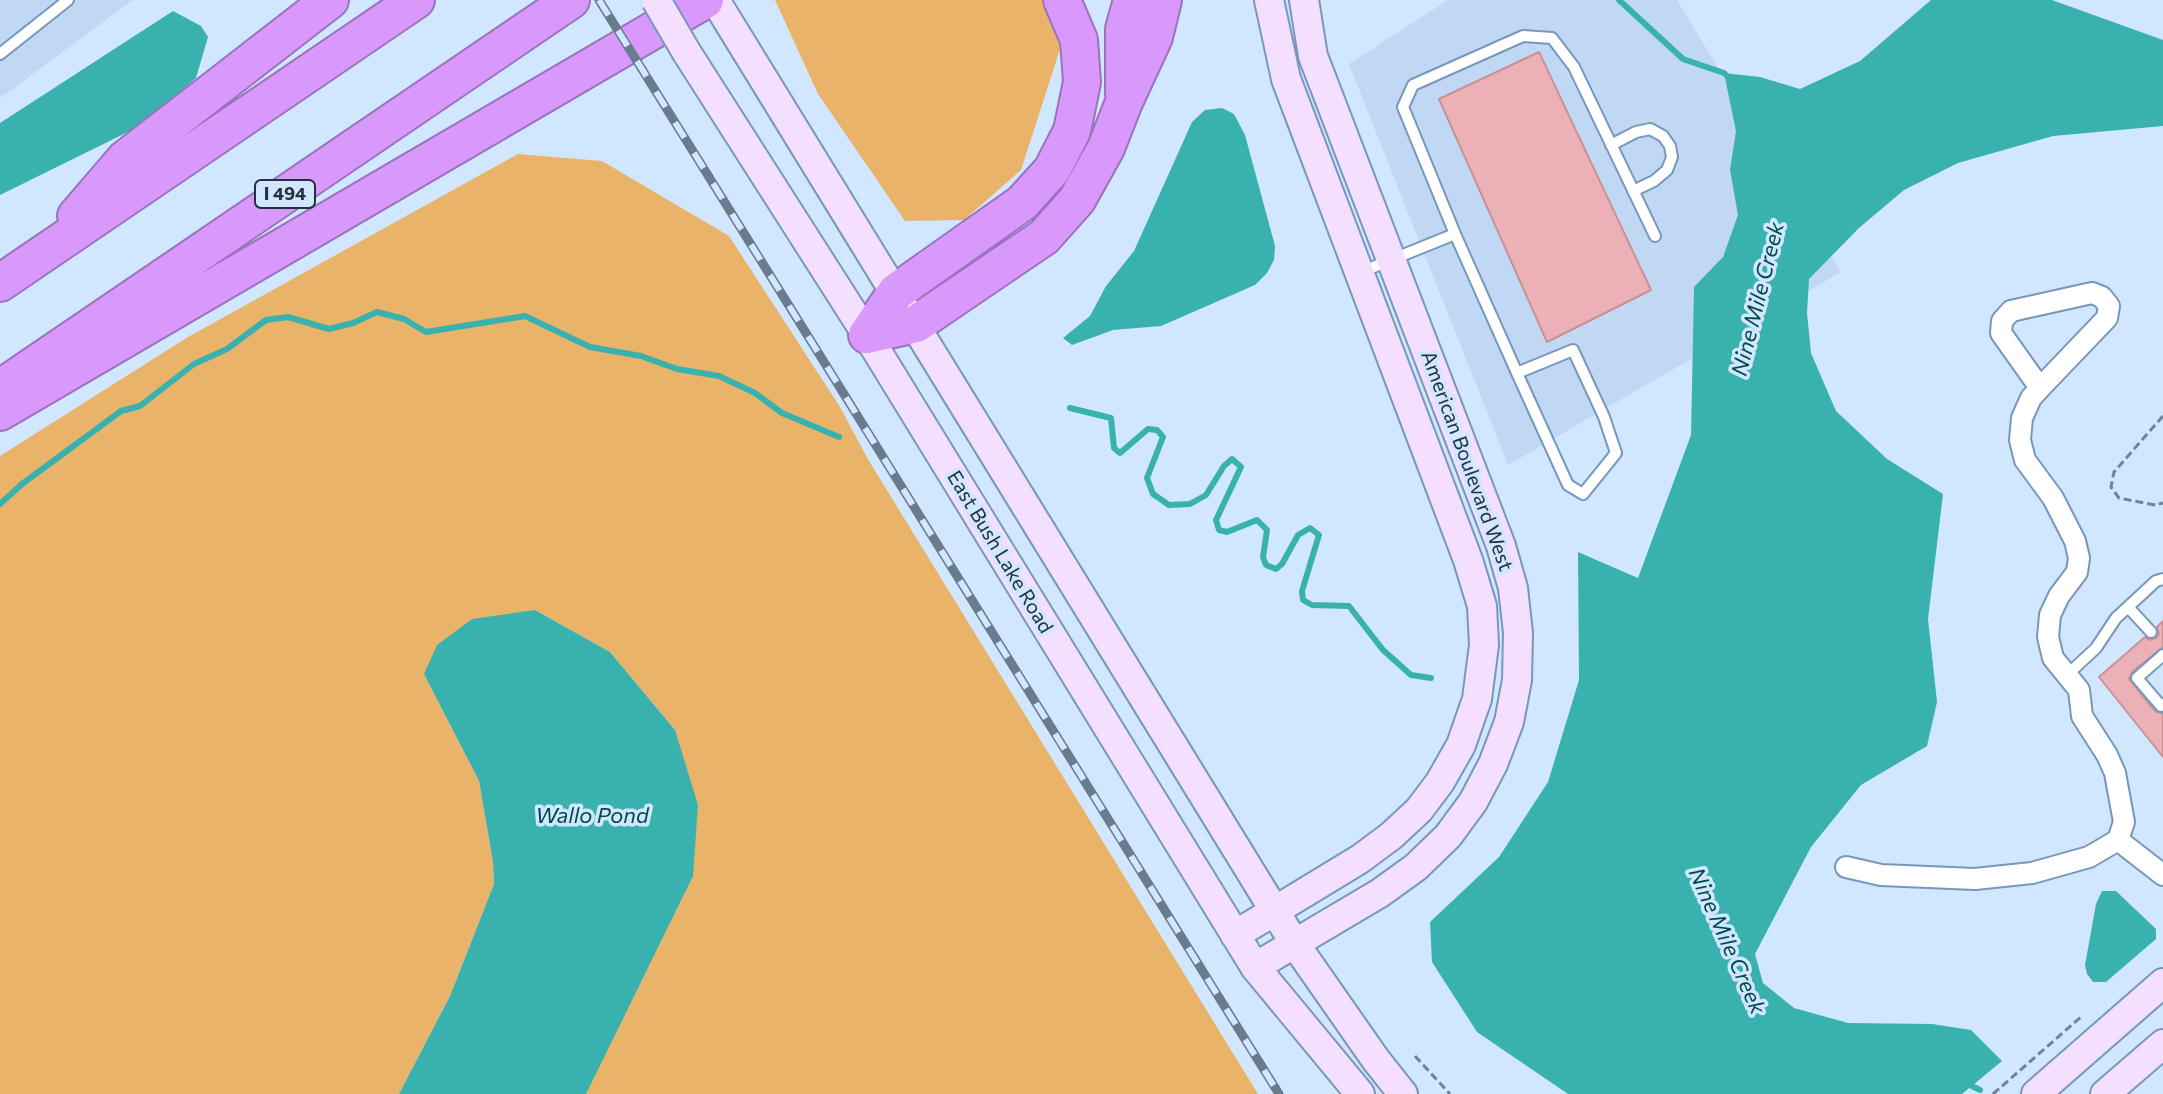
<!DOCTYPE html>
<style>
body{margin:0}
canvas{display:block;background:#d1e6ff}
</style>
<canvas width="2163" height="1094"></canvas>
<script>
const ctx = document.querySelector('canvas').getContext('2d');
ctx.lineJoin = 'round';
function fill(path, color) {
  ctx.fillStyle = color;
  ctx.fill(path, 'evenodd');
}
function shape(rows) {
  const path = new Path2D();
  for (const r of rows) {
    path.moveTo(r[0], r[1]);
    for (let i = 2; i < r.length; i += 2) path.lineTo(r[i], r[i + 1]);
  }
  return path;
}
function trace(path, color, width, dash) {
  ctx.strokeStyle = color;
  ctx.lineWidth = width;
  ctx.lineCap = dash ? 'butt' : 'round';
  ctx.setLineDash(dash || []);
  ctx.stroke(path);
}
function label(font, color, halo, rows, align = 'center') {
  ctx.font = font + ' Commissioner,sans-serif';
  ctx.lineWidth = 7;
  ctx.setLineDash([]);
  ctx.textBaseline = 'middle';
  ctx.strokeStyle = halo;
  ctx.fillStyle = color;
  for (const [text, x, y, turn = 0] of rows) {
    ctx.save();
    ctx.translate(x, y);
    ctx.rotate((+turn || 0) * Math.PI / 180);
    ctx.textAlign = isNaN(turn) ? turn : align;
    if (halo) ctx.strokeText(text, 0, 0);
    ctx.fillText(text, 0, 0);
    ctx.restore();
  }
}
const built = shape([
 [0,0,133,0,0,98],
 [1448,0,1677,0,1841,272,1508,465,1349,64]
]);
const green = shape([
 [775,0,1042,0,1062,43,1021,170,964,220,905,221,818,94],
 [518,154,602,161,729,236,840,407,869,461,1258,1094,586,1094,593,1076,675,730,610,652,535,610,424,674,479,781,493,862,494,884,450,996,399,1094,0,1094,0,456,188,337]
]);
const water = shape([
 [1931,0,2052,0,2163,40,2163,126,2053,136,1958,163,1904,190,1859,228,1809,279,1807,313,1811,353,1836,411,1887,459,1943,494,1928,619,1937,702,1927,746,1861,785,1811,847,1755,954,1763,983,1794,1008,1848,1023,1932,1024,1971,1030,2002,1061,1962,1094,1568,1094,1477,1032,1432,962,1430,922,1499,857,1548,782,1579,680,1578,552,1638,578,1691,435,1694,287,1723,257,1738,215,1730,170,1736,131,1724,73,1760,77,1800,89,1860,61],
 [173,11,201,26,208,37,196,78,140,126,0,195,0,123],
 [1222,108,1234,114,1245,135,1275,246,1274,260,1267,273,1255,285,1161,326,1113,330,1072,345,1063,338,1090,316,1106,286,1134,251,1192,122,1205,110],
 [535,610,610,652,675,730,698,805,693,876,586,1094,399,1094,450,996,494,884,493,862,479,781,424,674,437,645,472,619],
 [2102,891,2116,891,2156,929,2156,939,2106,982,2093,982,2087,974,2085,965,2096,904]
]);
const stream = shape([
 [1619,0,1683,59,1724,73,1728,77],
 [1070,408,1111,418,1114,448,1120,453,1148,429,1157,430,1163,437,1147,478,1153,494,1169,505,1190,504,1206,495,1224,466,1232,459,1241,467,1216,520,1219,530,1227,532,1257,520,1267,530,1263,557,1266,565,1276,569,1282,564,1298,535,1310,528,1319,535,1302,591,1303,600,1312,605,1349,606,1383,650,1411,675,1431,678],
 [0,504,22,484,121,411,140,406,194,364,227,349,266,320,288,317,329,329,353,323,377,312,404,319,426,332,525,316,590,347,641,356,677,369,719,376,755,393,782,413,839,437],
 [1966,1083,1980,1090]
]);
const building = shape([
 [1539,52,1651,290,1547,342,1439,99,1539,52],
 [2163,621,2163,647,2132,672,2129,679,2155,711,2163,714,2163,757,2099,677,2145,637,2149,640,2156,638,2159,634,2157,627,2163,621]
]);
const path = shape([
 [2163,416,2114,472,2111,487,2119,498,2155,505,2163,503],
 [1415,1056,1450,1094],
 [1993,1094,2082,1016]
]);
const lane = shape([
 [0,54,68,0],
 [1611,145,1636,132,1650,129,1663,136,1670,146,1672,157,1667,170,1654,181,1633,191],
 [1361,272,1455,234],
 [1517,373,1573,350,1604,417,1616,453,1583,494,1568,485,1517,373,1455,234,1403,107,1413,85,1523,36,1552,38,1574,67,1655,236],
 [2128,607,2151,632],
 [2163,655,2137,678,2161,706,2163,704],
 [2067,675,2096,648,2116,618,2156,581,2163,579]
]);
const street = shape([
 [2040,388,2001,333,2002,321,2011,311,2092,293,2102,297,2109,306,2107,318,2040,388,2031,398,2022,418,2020,440,2025,460,2053,498,2075,541,2079,558,2077,572,2059,596,2050,615,2048,637,2053,658,2079,690,2082,716,2107,755,2115,773,2124,822,2118,840],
 [2118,840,2163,875],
 [1846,867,1881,875,1975,879,2032,873,2089,857,2118,840]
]);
const secondary = shape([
 [715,0,1295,944,1376,1060,1403,1094],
 [687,53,867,335,1255,967,1360,1094],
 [1235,935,1360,859,1391,836,1419,810,1440,782,1461,745,1477,699,1484,645,1482,606,1468,560,1286,79,1269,0],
 [1255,967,1380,893,1416,867,1448,836,1473,802,1493,764,1509,722,1517,680,1518,633,1513,588,1501,546,1313,56,1304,0],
 [2036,1094,2163,983],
 [2105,1094,2163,1044]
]);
const highway = shape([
 [1124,93,1124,29,1132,0],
 [76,216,125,159,330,0],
 [0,283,416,0],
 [867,335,916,324,1044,237,1077,200,1106,148,1124,102,1154,37,1163,0],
 [867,335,896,292,1022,203,1052,170,1072,131,1082,82,1079,40,1062,0],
 [5,385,571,0],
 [0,412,705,0]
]);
const rail = shape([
 [599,0,1279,1094]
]);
const secondaryBridge = shape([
 [656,0,687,53]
]);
const shields = [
 [285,194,60]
];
const shieldNames = [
 ["I 494",285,194]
];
const streetNames = [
 ["American Boulevard West",1467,461,70],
 ["East Bush Lake Road",1000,552,59]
];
const waterNames = [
 ["Nine Mile Creek",1758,299,-76],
 ["Wallo Pond",592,816],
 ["Nine Mile Creek",1727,941,66]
];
fill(built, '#c0d8f3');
fill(green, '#eab36a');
fill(water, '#39b2af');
trace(stream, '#39b2af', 6);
fill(building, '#ebb1b6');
trace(building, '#ca9297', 2);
trace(lane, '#7797bd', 14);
trace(street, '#7797bd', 24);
trace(secondary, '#7797bd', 32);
trace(highway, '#9974ba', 40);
trace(path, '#728397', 3, [8, 4]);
trace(lane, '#fff', 10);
trace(street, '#fff', 20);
trace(secondary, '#f4e0fe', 28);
trace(highway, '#d998fb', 36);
trace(rail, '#6a7b8e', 9);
trace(rail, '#d1e6ff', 6, [18]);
trace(secondaryBridge, '#7797bd', 32, []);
trace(secondaryBridge, '#f4e0fe', 28);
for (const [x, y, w] of shields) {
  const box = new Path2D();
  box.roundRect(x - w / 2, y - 14, w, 28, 6);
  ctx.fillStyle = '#d1e6ff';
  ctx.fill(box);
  trace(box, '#233040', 2);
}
label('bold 18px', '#233040', null, shieldNames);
label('20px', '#233040', '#d1e6ff', streetNames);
label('italic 22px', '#004a49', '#d1e6ff', waterNames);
</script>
